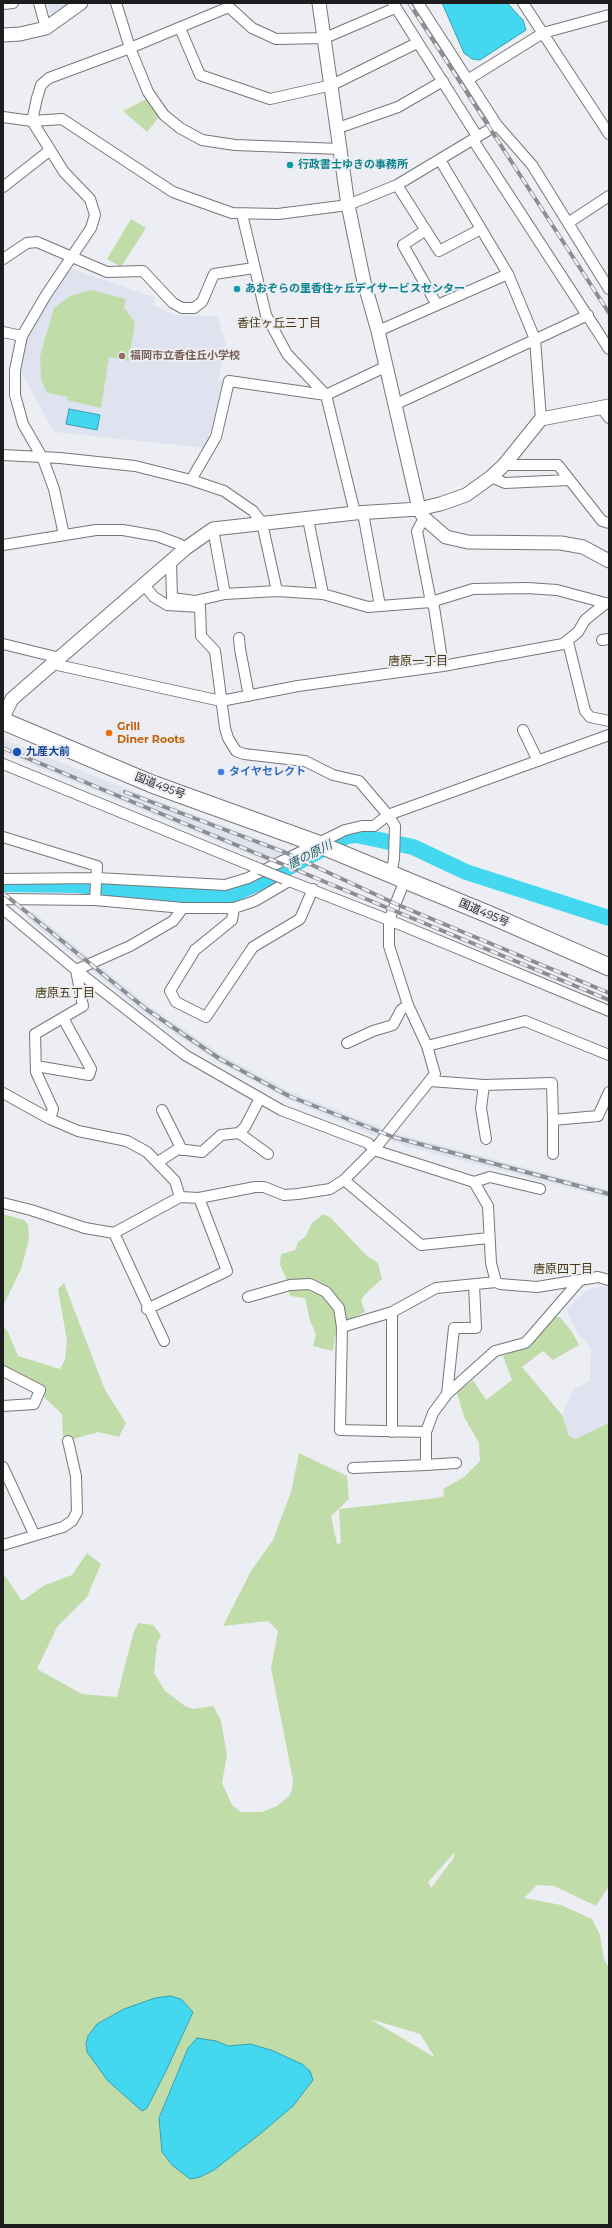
<!DOCTYPE html>
<meta charset="utf-8">
<style>
body{margin:0}
#map{position:relative;width:612px;height:2228px;overflow:hidden;background:#eceef3;font-family:Montserrat,sans-serif}
canvas{display:block}
.frame{position:absolute;inset:0;border:4px solid #1d1d1f;pointer-events:none}
</style>
<div id="map">
<canvas width="612" height="2228"></canvas>
<div class="frame"></div>
</div>
<script>
const ctx = document.querySelector('canvas').getContext('2d');
ctx.lineJoin = 'round';
function fill(path, color) {
  ctx.fillStyle = color;
  ctx.fill(path, 'evenodd');
}
function shape(rows) {
  const path = new Path2D();
  for (const r of rows) {
    path.moveTo(r[0], r[1]);
    for (let i = 2; i < r.length; i += 2) path.lineTo(r[i], r[i + 1]);
  }
  return path;
}
function trace(path, color, width, dash) {
  ctx.strokeStyle = color;
  ctx.lineWidth = width;
  ctx.lineCap = dash ? 'butt' : 'round';
  ctx.setLineDash(dash || []);
  ctx.stroke(path);
}
function label(font, color, halo, rows, align = 'center') {
  ctx.font = font + ' Montserrat,"Noto Sans JP",sans-serif';
  ctx.lineWidth = 4;
  ctx.setLineDash([]);
  ctx.textBaseline = 'middle';
  ctx.strokeStyle = halo;
  ctx.fillStyle = color;
  for (const [text, x, y, turn = 0] of rows) {
    ctx.save();
    ctx.translate(x, y);
    ctx.rotate((+turn || 0) * Math.PI / 180);
    ctx.textAlign = isNaN(turn) ? turn : align;
    if (halo) ctx.strokeText(text, 0, 0);
    ctx.fillText(text, 0, 0);
    ctx.restore();
  }
}
const built = shape([
 [47,3,71,3,51,17],
 [70,268,155,298,153,305,175,315,217,316,226,345,218,381,223,381,206,448,54,432,19,368,24,338,51,290],
 [3,739,114,784,288,850,268,862,3,753],
 [32,911,149,1006,222,1055,291,1092,394,1133,609,1190,609,1198,413,1148,373,1135,287,1099,218,1062,144,1013,27,918],
 [605,1285,609,1286,609,1423,575,1439,569,1436,562,1415,574,1389,590,1381,591,1348,577,1332,568,1314,567,1309,587,1290]
]);
const green = shape([
 [149,98,160,116,147,132,123,111],
 [131,219,146,228,121,267,107,259],
 [91,290,126,299,124,308,135,322,129,361,109,357,101,408,67,400,68,397,47,393,41,379,40,356,54,308,70,296],
 [3,1214,24,1220,28,1225,29,1239,21,1269,3,1306],
 [323,1214,331,1218,367,1256,378,1263,382,1279,365,1294,361,1301,365,1312,346,1321,335,1336,333,1351,313,1346,316,1334,310,1321,305,1298,290,1296,286,1278,280,1265,281,1254,295,1250,298,1242,306,1236,312,1223],
 [64,1283,105,1390,126,1423,119,1437,98,1432,63,1442,62,1414,22,1377,3,1372,3,1326,8,1332,18,1356,60,1369,65,1360,67,1341,58,1289],
 [553,1317,560,1317,572,1332,579,1345,553,1360,543,1351,522,1367,562,1415,569,1436,575,1439,609,1423,609,1886,596,1906,554,1886,537,1885,524,1898,561,1905,592,1919,600,1935,604,1959,609,1968,609,2225,3,2225,3,1573,22,1601,45,1585,72,1575,87,1553,101,1564,87,1597,57,1627,37,1669,82,1694,117,1697,133,1634,138,1623,153,1625,161,1635,157,1644,154,1673,165,1691,185,1706,193,1709,213,1706,221,1721,227,1755,222,1783,232,1805,241,1812,262,1812,277,1806,289,1796,292,1790,293,1780,271,1668,278,1631,268,1621,223,1626,251,1571,273,1540,291,1492,299,1453,347,1476,349,1499,331,1516,337,1544,341,1543,339,1509,437,1498,444,1496,443,1489,464,1477,480,1461,479,1443,464,1417,457,1393,473,1380,486,1400,512,1380,503,1356,533,1342],
 [455,1852,453,1859,431,1888,428,1882],
 [370,2019,420,2034,434,2056,434,2057]
]);
const water = shape([
 [442,3,507,3,523,20,526,30,480,60,472,59,464,53,442,3],
 [69,409,100,415,97,430,66,424,69,409],
 [170,1996,181,1999,193,2012,166,2071,147,2108,142,2111,108,2081,87,2052,86,2044,88,2036,97,2024,124,2009,155,1998,170,1996],
 [197,2038,216,2041,228,2046,250,2044,271,2050,302,2064,310,2071,313,2080,293,2106,260,2134,214,2170,200,2177,190,2179,172,2165,162,2152,159,2118,188,2048,197,2038]
]);
const river = shape([
 [3,884,77,885,156,894,225,898,265,880,347,836,356,835,413,847,466,872,609,918]
]);
const minor = shape([
 [39,3,46,28],
 [116,3,130,48,148,92,164,115,180,128,202,140,235,145,340,149],
 [228,3,229,7,252,28,276,39,325,38,395,8],
 [393,3,477,136],
 [418,3,497,125,532,165,609,289],
 [523,3,609,134],
 [3,4,13,3],
 [180,28,200,75,270,99,332,85,417,43],
 [469,79,543,33,609,15],
 [3,117,32,121,62,119,173,192,232,213,278,214,348,205,397,185,497,125],
 [338,128,398,107,443,81],
 [473,140,609,349],
 [440,160,508,274,535,339,541,419],
 [397,185,439,251,481,229],
 [3,187,49,151],
 [242,214,266,315,287,354,326,395,355,513],
 [568,223,609,196],
 [426,230,403,245,437,305],
 [3,259,27,243,37,242,107,272,143,271,173,303,182,308,194,308,202,302,214,274,254,268],
 [378,331,508,274],
 [3,332,22,336],
 [394,405,588,315],
 [601,407,609,418],
 [3,455,60,458,135,466,191,480,224,491,253,511,262,523,277,591],
 [504,465,558,465,602,521,609,523],
 [491,477,505,483,569,480],
 [191,480,216,437,229,381,326,395,385,367],
 [363,513,380,606],
 [424,518,417,531,431,602,434,607,443,666],
 [308,519,323,594],
 [213,529,225,594],
 [64,535,54,489,43,459,23,424,15,395,15,370,22,336,46,295,91,228,95,215,90,199,64,172,32,121,37,98,41,85,49,78,130,48,229,7],
 [3,545,96,530,123,530,157,536,179,544,186,548],
 [171,562,172,598,195,601,225,594,277,591,323,594,368,607,431,602,473,589,527,588,557,590,609,604],
 [239,638,240,649,249,696],
 [602,640,609,639],
 [568,642,585,711,590,717,609,721],
 [3,644,60,658],
 [53,664,221,701,298,686,443,666,563,644,578,632,585,620,606,603],
 [523,730,538,761],
 [3,764,260,869],
 [3,837,97,866,95,900],
 [391,874,394,859,395,826,388,815,609,735],
 [3,879,97,878,225,885,248,878,345,830,362,826,374,826,388,815,359,781,333,775,305,761,244,754,236,751,228,738,225,728,215,651,201,636,200,607,167,605,154,597,144,585],
 [284,879,389,920,609,1011],
 [3,899,95,900,183,908],
 [234,908,232,920,195,950,170,991,176,1002,206,1017,253,947,300,919,313,889],
 [3,909,76,970,185,1055,281,1110,368,1143,374,1150,474,1182,488,1206,491,1263,496,1282],
 [76,970,130,946,173,921,183,908,234,908,255,901,289,881],
 [347,1043,373,1031,393,1025,401,1010,408,1005],
 [427,1046,525,1021,609,1055],
 [36,1066,89,1075,91,1069,63,1018],
 [430,1081,484,1085,552,1083,553,1120,598,1116,609,1092],
 [484,1085,481,1108,486,1139],
 [3,1093,50,1119,78,1131,127,1141,147,1152,175,1181,180,1197],
 [162,1110,182,1150],
 [50,1119,53,1109,36,1072,35,1034,83,1006,76,970],
 [239,1133,268,1154],
 [553,1154,553,1120],
 [158,1162,178,1149,202,1152,221,1135,239,1133,245,1127,260,1098],
 [344,1180,421,1245,489,1238],
 [474,1182,490,1177,540,1189],
 [3,1203,31,1210,85,1228,114,1233,180,1197,199,1198,255,1187,264,1187,284,1195,298,1194,330,1189,344,1180,374,1150,435,1074,427,1046,408,1005,389,946,389,920,405,880],
 [114,1233,164,1341],
 [248,1297,290,1285,310,1284,326,1292,339,1308,342,1327,340,1430,426,1432,433,1413,447,1394,454,1328,476,1328,474,1285],
 [147,1309,227,1271,199,1198],
 [392,1312,392,1432],
 [342,1327,392,1312,436,1288,496,1282,500,1284,537,1287,598,1277,609,1280],
 [3,1371,40,1390,34,1404,3,1406],
 [447,1394,495,1351,525,1343,529,1339,580,1280],
 [426,1465,456,1463],
 [3,1467,34,1534],
 [353,1468,426,1465,426,1432],
 [3,1545,63,1527,72,1521,77,1512,76,1476,68,1441]
]);
const tertiary = shape([
 [319,3,348,205,364,282,378,331,419,509,424,518,446,537,468,542,561,543,583,547,609,561],
 [3,35,20,34,46,28,81,3],
 [3,717,12,699,186,548,213,529,355,513,419,509,440,504,466,495,491,477,504,465,541,419,609,406]
]);
const trunk = shape([
 [3,721,152,784,318,844,490,915,609,967]
]);
const rail = shape([
 [409,3,609,313],
 [3,748,609,1000],
 [125,792,284,852,396,904,609,993],
 [3,893,146,1009,220,1059,289,1096,393,1137,609,1194]
]);
const minorBridge = shape([
 [260,869,284,879]
]);
const markers = [
 [290,165,4,"#0f9aa8"],
 [237,289,4,"#0f9aa8"],
 [122,356,4,"#8d6e63"],
 [109,733,4,"#e8710a"],
 [17,752,5,"#1a4fb4"],
 [221,772,4,"#3f7fe0"]
];
const cultureNames = [
 ["行政書士ゆきの事務所",298,165],
 ["あおぞらの里香住ヶ丘デイサービスセンター",245,289]
];
const educationNames = [
 ["福岡市立香住丘小学校",130,356]
];
const foodNames = [
 ["Grill",117,727],
 ["Diner Roots",117,740]
];
const transitNames = [
 ["九産大前",26,752]
];
const shopNames = [
 ["タイヤセレクト",229,772]
];
const streetNames = [
 ["国道495号",160,786,21],
 ["国道495号",484,913,23]
];
const neighbourhoodNames = [
 ["香住ヶ丘三丁目",279,323],
 ["唐原一丁目",418,661],
 ["唐原五丁目",65,993],
 ["唐原四丁目",563,1269]
];
const waterNames = [
 ["唐の原川",310,855,-27]
];
fill(built, '#dfe3ef');
fill(green, '#c0dda9');
fill(water, '#43d8f0');
trace(water, '#38a0b1', 1);
trace(river, '#43d8f0', 16);
trace(minor, '#76777c', 12);
trace(tertiary, '#76777c', 15);
trace(trunk, '#76777c', 19);
trace(minor, '#fff', 10);
trace(tertiary, '#fff', 13);
trace(trunk, '#fff', 17);
trace(rail, '#8c8d90', 4);
trace(rail, '#eceef3', 2.5, [8]);
trace(minorBridge, '#76777c', 12, []);
trace(minorBridge, '#fff', 10);
for (const [x, y, r, color] of markers) {
  const dot = new Path2D();
  dot.arc(x, y, r, 0, 2 * Math.PI);
  ctx.fillStyle = color;
  ctx.fill(dot);
  trace(dot, '#eceef3', 1.5);
}
label('bold 11px', '#0d838f', '#eceef3', cultureNames, 'left');
label('bold 11px', '#785e54', '#eceef3', educationNames, 'left');
label('bold 11px', '#c56008', '#eceef3', foodNames, 'left');
label('bold 11px', '#164399', '#eceef3', transitNames, 'left');
label('bold 11px', '#366cbe', '#eceef3', shopNames, 'left');
label('11px', '#1d1d1f', '#eceef3', streetNames);
label('12px', '#483911', '#eceef3', neighbourhoodNames);
label('italic 12px', '#205c66', '#eceef3', waterNames);
</script>
